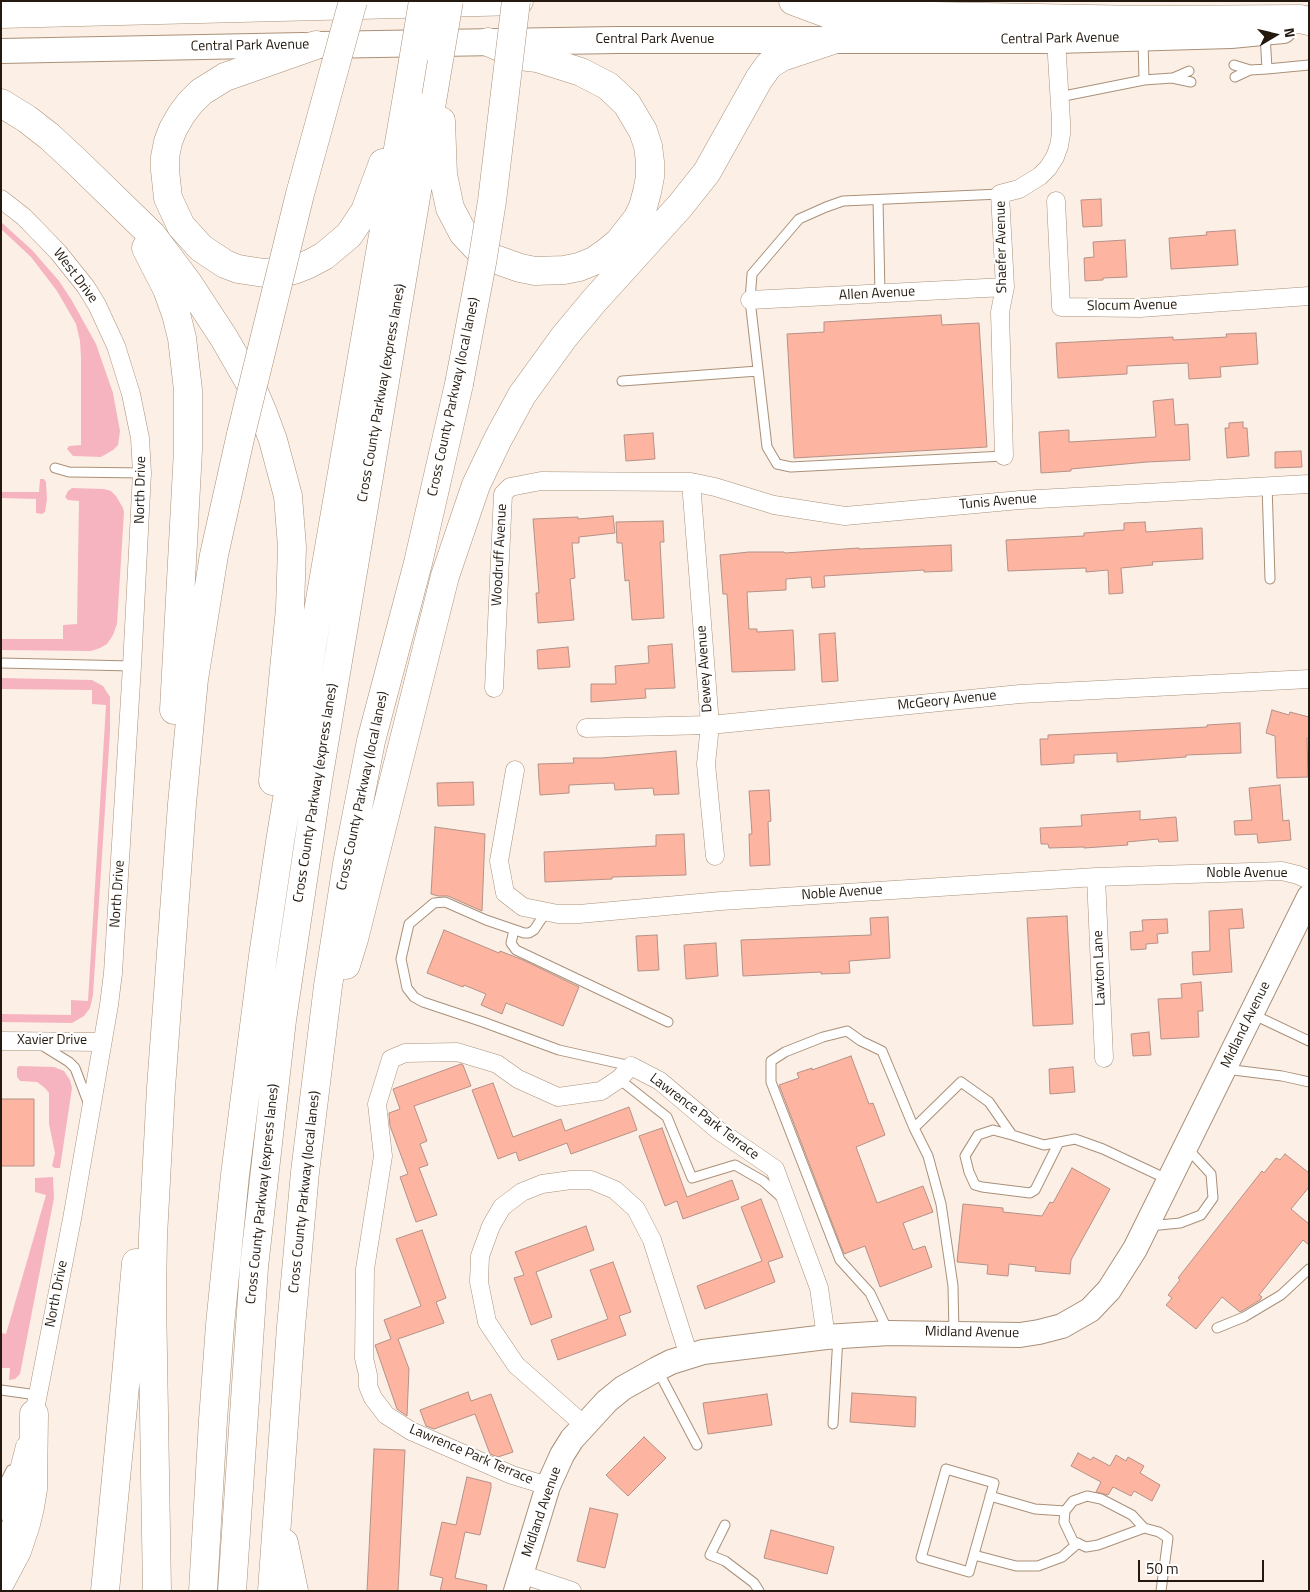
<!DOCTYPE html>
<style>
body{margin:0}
#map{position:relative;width:1310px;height:1592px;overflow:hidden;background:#fcf0e6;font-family:"Titillium Web",sans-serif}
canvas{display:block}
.frame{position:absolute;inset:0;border:2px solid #23190f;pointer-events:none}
.north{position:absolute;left:1250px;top:10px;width:50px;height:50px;-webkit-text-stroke:4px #fff;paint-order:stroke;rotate:81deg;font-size:14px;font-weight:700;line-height:20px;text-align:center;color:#23190f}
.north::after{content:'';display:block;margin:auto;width:18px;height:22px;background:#23190f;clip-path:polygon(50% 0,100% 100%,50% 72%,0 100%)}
.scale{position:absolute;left:1138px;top:1560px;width:126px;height:22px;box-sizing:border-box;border:2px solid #23190f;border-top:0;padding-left:6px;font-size:15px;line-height:18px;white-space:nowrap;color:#23190f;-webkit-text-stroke:4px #fff;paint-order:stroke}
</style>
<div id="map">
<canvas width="1310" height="1592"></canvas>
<div class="frame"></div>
<div class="north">N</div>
<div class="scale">50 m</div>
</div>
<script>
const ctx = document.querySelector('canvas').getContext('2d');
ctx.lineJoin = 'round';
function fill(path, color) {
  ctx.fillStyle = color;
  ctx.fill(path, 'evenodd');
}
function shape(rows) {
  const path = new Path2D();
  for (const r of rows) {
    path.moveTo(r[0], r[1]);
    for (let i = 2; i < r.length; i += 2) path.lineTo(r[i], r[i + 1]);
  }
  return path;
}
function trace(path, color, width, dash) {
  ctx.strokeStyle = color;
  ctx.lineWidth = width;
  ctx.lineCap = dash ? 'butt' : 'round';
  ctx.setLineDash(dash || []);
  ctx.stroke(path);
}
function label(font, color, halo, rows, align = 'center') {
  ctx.font = font + ' "Titillium Web",sans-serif';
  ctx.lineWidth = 4;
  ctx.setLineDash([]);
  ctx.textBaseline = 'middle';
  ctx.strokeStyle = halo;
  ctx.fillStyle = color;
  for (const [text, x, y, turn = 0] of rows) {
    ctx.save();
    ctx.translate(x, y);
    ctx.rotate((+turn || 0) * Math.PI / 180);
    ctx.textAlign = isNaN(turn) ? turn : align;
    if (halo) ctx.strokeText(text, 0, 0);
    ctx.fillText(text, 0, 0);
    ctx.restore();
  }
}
const green = shape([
 [1,222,32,250,59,281,71,299,96,344,113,393,120,431,118,445,113,450,101,457,73,456,67,449,69,446,81,445,81,358,80,341,76,324,57,291,31,257,1,229],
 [40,479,44,479,46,482,47,499,45,512,42,514,36,513,36,499,1,498,1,492,39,492],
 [72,488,104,489,111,491,116,496,123,508,124,512,117,624,113,635,107,644,100,648,91,651,1,650,1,639,63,639,63,625,77,624,79,501,68,500,65,497,68,491],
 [1,678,92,680,103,686,110,697,110,732,93,995,90,1008,84,1016,72,1023,1,1022,1,1014,71,1015,71,1000,88,1001,106,705,92,704,92,690,1,689],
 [19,1066,54,1067,64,1071,70,1080,72,1088,60,1168,55,1168,52,1166,55,1153,49,1124,49,1093,45,1088,37,1082,20,1081,17,1077,17,1068],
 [53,1177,54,1198,20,1374,15,1379,9,1380,10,1368,1,1368,1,1333,6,1334,46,1195,35,1192,35,1178]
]);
const building = shape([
 [1101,199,1102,226,1083,227,1081,200,1101,199],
 [1235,230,1238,265,1171,269,1169,238,1207,235,1206,232,1235,230],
 [1125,240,1127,277,1103,278,1103,280,1085,281,1084,258,1094,257,1093,242,1125,240],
 [941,315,942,325,979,323,987,447,794,458,787,334,824,332,824,322,941,315],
 [1256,333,1258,364,1220,367,1221,377,1189,379,1188,363,1127,366,1127,374,1058,378,1056,343,1173,337,1173,340,1227,337,1226,334,1256,333],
 [1173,399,1175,425,1188,424,1190,460,1147,462,1071,469,1071,471,1041,473,1039,432,1069,430,1069,442,1156,437,1153,401,1173,399],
 [1243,422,1243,428,1247,428,1249,456,1227,458,1225,428,1229,428,1229,423,1243,422],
 [653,433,655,459,626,461,624,435,653,433],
 [1301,451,1302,467,1275,468,1275,452,1301,451],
 [613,516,615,533,579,537,579,543,572,543,575,578,570,579,574,620,538,623,536,593,539,593,533,519,578,517,578,519,613,516],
 [663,521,664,542,660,542,664,618,632,620,629,580,625,581,622,543,617,543,616,522,663,521],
 [1145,522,1146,532,1202,528,1203,559,1152,562,1153,565,1121,568,1123,593,1109,594,1108,570,1086,572,1086,568,1008,571,1006,540,1084,536,1084,533,1124,530,1124,523,1145,522],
 [951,545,952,571,924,572,924,570,824,576,825,587,812,588,811,577,786,579,786,590,747,592,749,629,757,629,757,632,793,630,795,670,732,672,727,594,723,594,720,555,749,552,784,552,785,553,859,548,859,549,951,545],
 [835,633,838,681,822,682,819,634,835,633],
 [672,644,675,688,645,689,646,698,591,702,591,684,616,684,615,666,649,663,648,646,672,644],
 [568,647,570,667,538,669,537,650,568,647],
 [1272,710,1289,715,1290,712,1309,717,1309,738,1307,738,1308,777,1277,778,1275,736,1266,733,1272,710],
 [1240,723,1241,753,1186,755,1186,757,1117,762,1117,753,1074,755,1074,763,1041,765,1040,739,1048,739,1048,735,1207,727,1207,725,1240,723],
 [676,751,679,794,654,795,653,788,615,790,614,783,569,785,569,793,540,795,538,764,574,763,573,758,602,758,676,751],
 [473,782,474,805,438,806,437,783,473,782],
 [1280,785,1283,821,1289,820,1291,840,1258,843,1257,834,1235,835,1234,821,1252,820,1249,788,1280,785],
 [769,790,771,821,768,822,770,865,750,866,749,834,752,834,749,791,769,790],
 [1140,811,1140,820,1176,817,1178,841,1159,842,1158,839,1127,842,1128,845,1084,848,1084,847,1049,848,1048,844,1041,844,1040,828,1082,826,1081,815,1140,811],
 [435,827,485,834,482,911,448,896,438,896,431,894,435,827],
 [684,834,686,875,612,877,612,879,545,882,544,852,656,846,656,835,684,834],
 [1242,909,1244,928,1229,929,1232,972,1193,975,1192,952,1210,951,1209,911,1242,909],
 [1067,916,1073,1024,1033,1026,1027,918,1067,916],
 [888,917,890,958,849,961,850,973,821,974,821,972,743,976,741,940,871,935,870,918,888,917],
 [1167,919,1168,933,1157,934,1158,943,1146,944,1146,949,1131,950,1130,932,1143,931,1142,920,1167,919],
 [444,930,499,953,500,951,523,960,579,987,563,1026,506,1003,502,1014,481,1005,486,994,464,985,463,987,427,973,444,930],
 [657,935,659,970,638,971,636,936,657,935],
 [716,943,718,976,686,979,684,945,716,943],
 [1201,982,1203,1011,1198,1011,1199,1037,1161,1039,1158,999,1182,998,1181,984,1201,982],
 [1149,1032,1151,1055,1133,1056,1131,1034,1149,1032],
 [851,1056,869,1104,873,1103,885,1135,856,1147,877,1203,923,1186,933,1212,903,1223,913,1250,925,1246,932,1267,880,1287,865,1246,844,1254,779,1085,799,1078,797,1073,812,1068,812,1070,851,1056],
 [461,1064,463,1065,471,1086,414,1106,427,1141,420,1144,428,1165,419,1168,437,1215,416,1222,400,1177,408,1174,390,1126,389,1113,400,1109,393,1089,461,1064],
 [1073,1067,1075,1092,1050,1094,1049,1069,1073,1067],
 [493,1083,513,1137,561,1119,565,1131,629,1107,637,1130,571,1154,567,1143,519,1161,516,1152,498,1159,472,1090,493,1083],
 [1,1099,34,1099,34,1166,1,1166,1,1099],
 [662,1128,687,1197,732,1180,739,1199,683,1219,677,1201,665,1206,639,1136,662,1128],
 [1285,1154,1309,1173,1309,1187,1291,1209,1309,1224,1309,1245,1303,1240,1259,1295,1262,1297,1260,1300,1240,1312,1222,1297,1196,1329,1166,1305,1172,1298,1168,1295,1180,1280,1178,1278,1262,1171,1264,1173,1276,1158,1280,1160,1285,1154],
 [1072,1168,1110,1189,1071,1260,1070,1274,1035,1271,1036,1267,1009,1264,1008,1276,987,1274,988,1265,957,1262,963,1204,1003,1208,1003,1212,1042,1216,1050,1202,1053,1203,1072,1168],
 [761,1199,783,1257,768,1262,775,1282,705,1309,697,1286,762,1261,741,1207,761,1199],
 [586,1226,594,1250,536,1272,552,1317,531,1325,514,1278,524,1275,515,1252,586,1226],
 [422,1230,446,1298,436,1302,444,1323,398,1339,409,1369,407,1416,397,1409,375,1345,391,1339,384,1320,421,1306,396,1239,422,1230],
 [613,1262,631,1312,619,1316,626,1335,558,1360,551,1340,608,1319,590,1270,613,1262],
 [468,1392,471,1401,491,1394,513,1452,498,1457,490,1454,475,1414,434,1429,426,1426,420,1410,468,1392],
 [852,1393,916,1397,915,1427,850,1422,852,1393],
 [767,1394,772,1425,708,1434,703,1403,767,1394],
 [644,1437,666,1458,628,1496,606,1475,644,1437],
 [374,1449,405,1450,398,1591,367,1591,374,1449],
 [1078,1453,1091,1460,1093,1457,1110,1466,1116,1455,1126,1461,1128,1457,1144,1466,1140,1473,1160,1485,1152,1501,1134,1491,1131,1496,1113,1487,1108,1495,1096,1492,1101,1482,1071,1466,1078,1453],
 [467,1477,491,1483,491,1488,480,1535,465,1532,455,1578,487,1585,486,1591,440,1591,443,1578,430,1575,442,1522,456,1525,467,1477],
 [590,1508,618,1514,605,1568,577,1561,590,1508],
 [771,1530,834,1547,827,1574,764,1558,771,1530]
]);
const lane = shape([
 [1234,65,1250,70,1235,77],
 [1267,69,1309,65],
 [1250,70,1267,69,1265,34],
 [1173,78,1189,71],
 [1144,80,1172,78,1191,82],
 [1059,97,1144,80,1143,39],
 [1000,194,843,201,826,207,799,219,752,274,750,300,767,447,777,464,791,467,1004,456],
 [878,200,880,294],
 [622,381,758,371],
 [55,468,69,472,142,473],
 [1267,485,1270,579],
 [1,663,132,666],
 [546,912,534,930,529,933,524,933,486,920,445,902,434,903,409,924,401,959,407,988,414,997,423,1002,483,1022,559,1050,631,1066],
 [514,930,511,943,516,950,668,1022],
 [1252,1014,1309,1041],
 [40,1044,69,1062,75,1068,88,1102],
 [1225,1069,1282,1076,1309,1082],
 [619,1079,667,1117,692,1178,735,1165,763,1181,782,1198],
 [914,1128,961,1082,989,1102,1012,1135,1044,1145,1075,1139,1103,1149,1169,1180],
 [1012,1135,993,1130,978,1135,965,1156,969,1172,975,1185,982,1187,1030,1193,1035,1190,1059,1142],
 [1149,1226,1180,1223,1201,1215,1213,1198,1211,1174,1187,1148],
 [1217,1328,1244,1317,1281,1295,1309,1269],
 [888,1331,870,1293,840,1260,771,1082,771,1061,785,1052,823,1037,847,1031,861,1041,882,1051,914,1128,928,1156,941,1204,953,1286,954,1333],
 [657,1369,697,1445],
 [1,1390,37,1395],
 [833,1424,838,1336],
 [946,1469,994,1483,969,1572,921,1558,946,1469],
 [1,1490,11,1470],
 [990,1496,1035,1509,1065,1511],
 [725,1525,710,1555,725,1561,754,1583,759,1591],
 [1144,1528,1098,1545,1086,1547,1073,1541,1064,1522,1065,1511,1073,1501,1087,1496,1101,1499,1132,1515,1144,1528,1159,1532,1168,1538,1161,1591],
 [974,1555,1016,1566,1038,1566,1062,1557,1078,1543]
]);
const street = shape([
 [1,199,24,217,58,252,86,287,97,305,116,346,131,394,140,438,142,473,132,666,113,973,109,1005,72,1219,32,1425],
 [1056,201,1061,307,1140,308,1309,296],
 [750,300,1005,287],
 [1004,456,1000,312,1005,287,1000,194,1019,189,1040,176,1048,168,1055,157,1059,146,1061,134,1061,121,1056,40],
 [691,482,710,725,706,764,715,856],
 [494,688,503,494,510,487,541,481,691,482,715,487,774,505,845,516,1020,500,1309,484],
 [586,728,710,725,1020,694,1309,679],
 [515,770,499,861,505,893,523,907,558,914,579,914,721,901,1096,877,1282,871,1298,875,1309,880],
 [1096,877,1104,1058],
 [1,1041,102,1042],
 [584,1425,516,1365,487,1322,479,1282,480,1256,491,1226,502,1207,522,1192,542,1184,571,1180,591,1180,615,1190,636,1209,652,1240,689,1356],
 [548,1486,512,1475,411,1431,386,1415,373,1398,368,1386,368,1375,364,1358,365,1269,383,1156,377,1104,391,1059,405,1053,457,1052,497,1064,518,1079,558,1097,601,1091,619,1079,631,1066,660,1081,718,1130,775,1169,819,1288,826,1337],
 [1,1511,15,1485,25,1446],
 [1,1549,20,1502],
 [521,1574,572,1591]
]);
const secondary = shape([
 [1,51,304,45],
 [516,1591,548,1486,562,1455,572,1439,607,1401,623,1388,657,1369,671,1362,703,1352,826,1337,889,1333,1020,1335,1039,1332,1062,1326,1090,1310,1109,1290,1135,1249,1309,897]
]);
const primary = shape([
 [319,45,617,40,1056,40,1231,35,1283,30]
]);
const highway = shape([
 [793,1,828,14,1142,20,1300,19,1309,21],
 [1,14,519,1],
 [316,45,225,77,201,92,190,103,181,115,173,129,168,142,165,157,165,170,168,198,181,226,201,248,225,264,238,269,264,273,294,270,309,264,324,256,349,235,365,211,383,163],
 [1,103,27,119,50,137,79,164,152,235,188,283,224,338,251,385,263,413,273,440,288,496,292,547,290,609,273,781],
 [441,121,443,175,450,208,463,233,477,248,489,257,520,268,535,271,564,270,579,267,594,261,607,252,619,242,637,219,643,207,647,192,650,177,650,162,648,146,643,131,627,104,608,86,581,72,537,58,520,56,488,42],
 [146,248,167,289,176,314,182,338,188,390,188,450,174,710],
 [346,965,354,939,445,576,476,485,498,439,522,395,564,337,594,301,680,206,707,172,759,79,769,65,782,57,833,40],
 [284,1543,294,1591],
 [1,1581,17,1551,26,1524,30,1507,33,1489,34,1414],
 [105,1591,126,1376,136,1263],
 [157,1591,152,1296,153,1236,161,1088,182,804,194,679,214,555,241,434],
 [203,1591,213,1420,220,1325,235,1175,263,956,280,842,312,646,408,91],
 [232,1591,254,1267,282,1020,318,780,440,54],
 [272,1591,291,1327,305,1172,328,986,347,864,371,741,418,563,459,384]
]);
const highwayBridge = shape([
 [440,54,449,1],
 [408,91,423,1],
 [459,384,482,263,492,201,516,1],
 [241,434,300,194,353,1]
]);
const streetNames = [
 ["Central Park Avenue",1060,39,-1],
 ["Central Park Avenue",655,40],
 ["Central Park Avenue",250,46,-1],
 ["Shaefer Avenue",1002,247,-91],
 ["West Drive",75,276,53],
 ["Allen Avenue",877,294,-3],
 ["Slocum Avenue",1132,306,-1],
 ["Cross County Parkway (express lanes)",382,393,-80],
 ["Cross County Parkway (local lanes)",454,397,-78],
 ["North Drive",141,490,-89],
 ["Tunis Avenue",998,502,-5],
 ["Woodruff Avenue",500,555,-87],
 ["Dewey Avenue",705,669,-94],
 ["McGeory Avenue",947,701,-6],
 ["Cross County Parkway (local lanes)",363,791,-78],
 ["Cross County Parkway (express lanes)",316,793,-81],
 ["Noble Avenue",1247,874],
 ["Noble Avenue",842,893,-4],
 ["North Drive",118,894,-86],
 ["Lawton Lane",1100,968,-92],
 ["Midland Avenue",1246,1025,-64],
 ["Xavier Drive",52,1041],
 ["Lawrence Park Terrace",704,1117,37],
 ["Cross County Parkway (local lanes)",305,1192,-84],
 ["Cross County Parkway (express lanes)",263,1194,-84],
 ["North Drive",57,1294,-79],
 ["Midland Avenue",972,1333,1],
 ["Lawrence Park Terrace",471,1455,23],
 ["Midland Avenue",542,1512,-71]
];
fill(green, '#f6b4c0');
fill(building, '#fdb4a1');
trace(building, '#b59187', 1);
trace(lane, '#aa9078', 11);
trace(street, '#aa9078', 19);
trace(secondary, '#aa9078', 26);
trace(primary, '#aa9078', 28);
trace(highway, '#aa9078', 29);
trace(lane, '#fff', 9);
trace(street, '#fff', 18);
trace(secondary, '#fff', 24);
trace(primary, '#fff', 26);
trace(highway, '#fff', 28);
trace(highwayBridge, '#aa9078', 29, []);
trace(highwayBridge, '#fff', 28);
label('14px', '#23190f', '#fff', streetNames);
</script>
